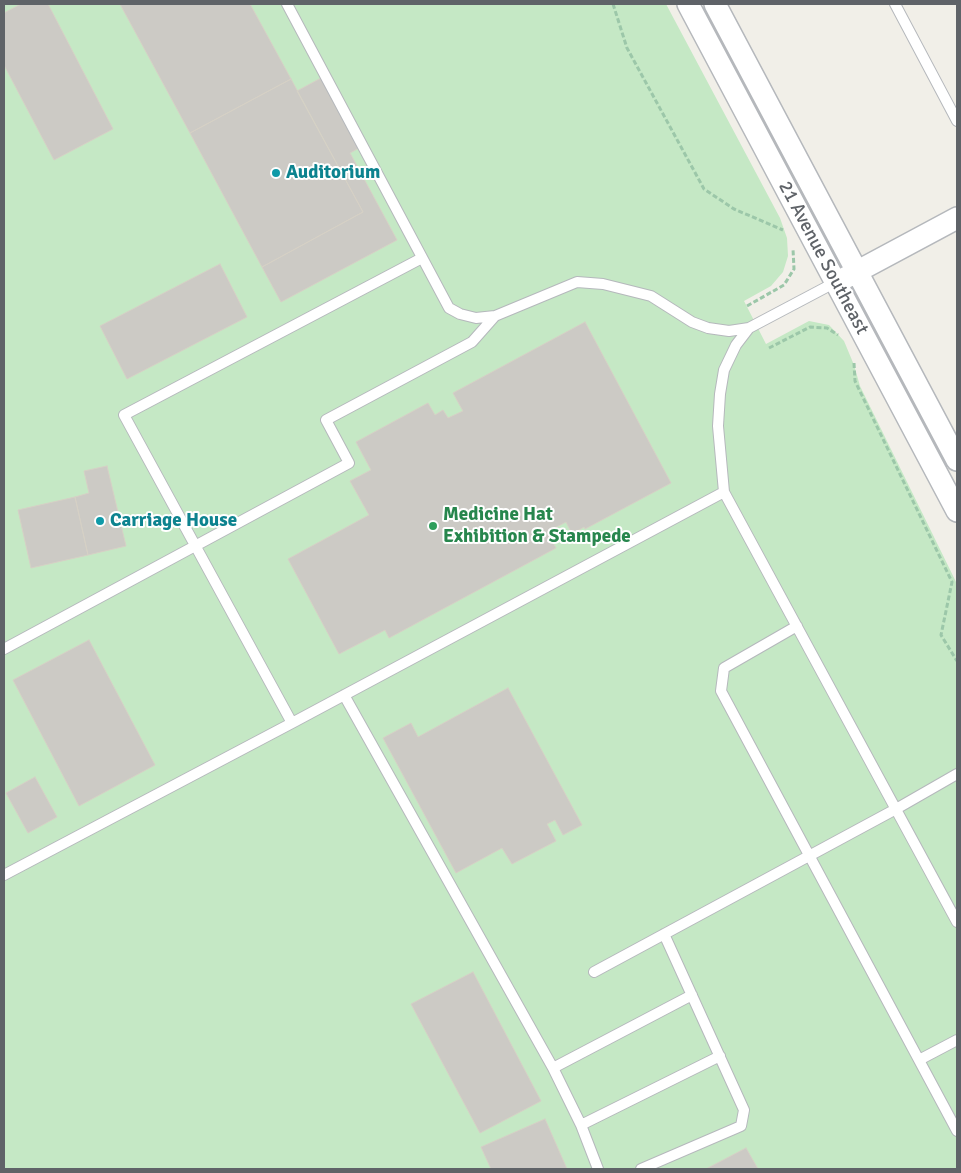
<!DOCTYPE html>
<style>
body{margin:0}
#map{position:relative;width:961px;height:1173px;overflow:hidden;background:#f1efe8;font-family:Signika,sans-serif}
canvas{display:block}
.frame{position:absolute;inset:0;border:5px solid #5f6368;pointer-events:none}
</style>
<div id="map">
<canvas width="961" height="1173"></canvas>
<div class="frame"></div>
</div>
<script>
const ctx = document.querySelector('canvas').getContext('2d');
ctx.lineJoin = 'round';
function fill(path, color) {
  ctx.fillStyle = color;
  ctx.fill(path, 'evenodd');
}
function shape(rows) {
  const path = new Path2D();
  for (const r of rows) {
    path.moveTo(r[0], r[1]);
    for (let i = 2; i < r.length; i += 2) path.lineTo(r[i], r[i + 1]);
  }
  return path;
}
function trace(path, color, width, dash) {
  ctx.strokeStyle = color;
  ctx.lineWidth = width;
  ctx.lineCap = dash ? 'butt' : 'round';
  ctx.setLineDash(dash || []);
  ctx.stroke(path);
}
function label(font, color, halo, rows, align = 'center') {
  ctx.font = font + ' Signika,sans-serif';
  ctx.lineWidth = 4;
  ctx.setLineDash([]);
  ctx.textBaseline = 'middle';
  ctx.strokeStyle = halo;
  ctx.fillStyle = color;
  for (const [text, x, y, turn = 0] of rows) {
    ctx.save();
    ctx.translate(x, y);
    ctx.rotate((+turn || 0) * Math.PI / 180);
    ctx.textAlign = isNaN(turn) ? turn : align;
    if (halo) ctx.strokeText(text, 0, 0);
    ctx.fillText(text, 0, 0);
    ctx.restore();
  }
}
const green = shape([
 [4,4,666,4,780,218,787,238,788,256,783,272,771,286,744,301,766,344,809,321,829,325,844,341,854,365,860,386,957,584,957,1169,4,1169]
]);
const building = shape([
 [21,4,48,4,113,129,54,160,4,65,4,13,21,4],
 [120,4,250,4,291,79,190,133,120,4],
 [321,78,359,148,350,153,397,240,281,302,262,267,363,212,297,91,321,78],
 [291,79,363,212,262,267,190,133,291,79],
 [220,264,247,317,127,379,100,326,220,264],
 [585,322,671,483,585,529,584,527,572,534,566,522,547,532,556,548,389,638,385,630,339,654,288,559,369,515,350,481,371,470,356,442,428,403,435,415,443,410,448,418,463,411,453,393,585,322],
 [107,466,126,546,88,555,75,497,89,493,84,471,107,466],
 [75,497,88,555,31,568,18,510,75,497],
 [89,640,155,765,79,806,13,680,89,640],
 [508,688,582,825,563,835,555,820,547,824,556,841,512,864,502,848,456,873,383,738,411,723,418,737,508,688],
 [35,777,57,817,28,833,6,793,35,777],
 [473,972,541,1101,480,1133,411,1004,473,972],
 [545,1119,567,1169,491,1169,481,1147,545,1119],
 [746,1148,758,1169,706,1169,746,1148]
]);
const path = shape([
 [613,4,627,48,704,189,734,209,783,230],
 [747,306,784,285,794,269,793,249],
 [769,348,810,327,827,328,838,335],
 [854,363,855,381,952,582,941,635,957,661]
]);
const lane = shape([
 [287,4,449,308,460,314,476,318,495,316,577,282,603,284,651,296,692,322,708,328,729,331,749,328,836,282],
 [895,4,957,121],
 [749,328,736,345,724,370,720,394,718,426,724,492,957,922],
 [797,626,724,668,721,691,957,1131],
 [4,649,349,463,326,420,472,342,495,316],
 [344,695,553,1068,581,1125,598,1169],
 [292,723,124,415,422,258],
 [4,875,292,723,724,492],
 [594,972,896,809,957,774],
 [919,1060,957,1040],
 [553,1068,692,995],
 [581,1125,720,1056],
 [641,1169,741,1126,744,1110,664,934]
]);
const street = shape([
 [688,4,957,511],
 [715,4,957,460],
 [845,278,957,218]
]);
const markers = [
 [276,173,5,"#0f9aa8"],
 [100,521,5,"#0f9aa8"],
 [433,526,5,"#2e9e5b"]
];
const cultureNames = [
 ["Auditorium",286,173],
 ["Carriage House",110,521]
];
const streetNames = [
 ["21 Avenue Southeast",823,258,62]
];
const leisureNames = [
 ["Medicine Hat",443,515],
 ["Exhibition & Stampede",443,537]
];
fill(green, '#c5e8c5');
fill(building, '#cccac5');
trace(building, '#d6d1c6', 1);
trace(lane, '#b5b8bc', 12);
trace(street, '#b5b8bc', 24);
trace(path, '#9cc7a9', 3, [5, 2.5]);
trace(lane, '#fff', 10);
trace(street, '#fff', 21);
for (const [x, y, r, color] of markers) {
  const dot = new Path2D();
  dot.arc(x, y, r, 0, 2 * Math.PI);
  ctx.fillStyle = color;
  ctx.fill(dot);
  trace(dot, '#fff', 2);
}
label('bold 19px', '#0d838f', '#fff', cultureNames, 'left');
label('19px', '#5f6368', '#fff', streetNames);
label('bold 19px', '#27864d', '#fff', leisureNames, 'left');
</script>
